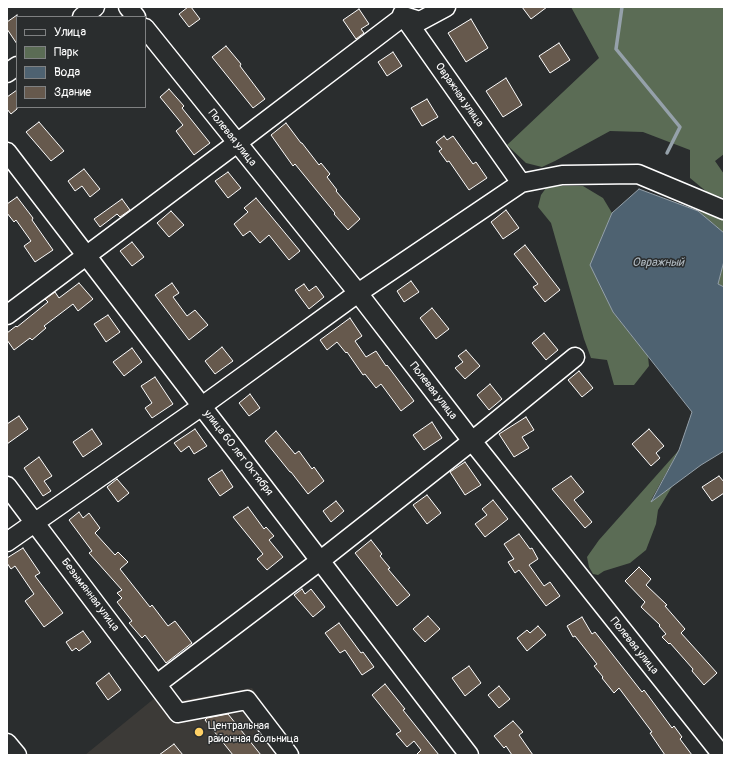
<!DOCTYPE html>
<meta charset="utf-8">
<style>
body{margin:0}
#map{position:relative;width:731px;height:762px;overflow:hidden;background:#2a2d2e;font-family:Pangolin,sans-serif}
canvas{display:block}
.frame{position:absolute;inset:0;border:8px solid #fff;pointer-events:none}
.legend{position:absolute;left:16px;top:16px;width:130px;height:92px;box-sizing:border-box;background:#2a2d2e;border:1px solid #7f8182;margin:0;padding:5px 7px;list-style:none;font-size:12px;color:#fff}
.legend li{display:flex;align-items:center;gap:8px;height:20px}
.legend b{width:20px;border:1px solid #7f8182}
</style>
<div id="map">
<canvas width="731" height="762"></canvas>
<div class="frame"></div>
<ul class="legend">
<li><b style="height:5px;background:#2a2d2e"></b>Улица</li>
<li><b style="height:11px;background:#5b6c55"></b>Парк</li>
<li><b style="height:11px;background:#4e6271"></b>Вода</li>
<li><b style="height:11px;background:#66594d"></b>Здание</li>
</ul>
</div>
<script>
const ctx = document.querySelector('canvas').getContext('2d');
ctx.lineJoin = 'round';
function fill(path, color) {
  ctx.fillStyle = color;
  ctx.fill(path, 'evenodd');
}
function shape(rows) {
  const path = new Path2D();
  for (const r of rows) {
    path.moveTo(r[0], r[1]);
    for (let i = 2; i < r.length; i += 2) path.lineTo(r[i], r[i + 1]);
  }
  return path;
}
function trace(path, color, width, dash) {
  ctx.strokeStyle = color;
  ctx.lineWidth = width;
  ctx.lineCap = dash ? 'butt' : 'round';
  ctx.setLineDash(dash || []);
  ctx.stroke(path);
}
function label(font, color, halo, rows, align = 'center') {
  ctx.font = font + ' Pangolin,sans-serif';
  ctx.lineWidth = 3;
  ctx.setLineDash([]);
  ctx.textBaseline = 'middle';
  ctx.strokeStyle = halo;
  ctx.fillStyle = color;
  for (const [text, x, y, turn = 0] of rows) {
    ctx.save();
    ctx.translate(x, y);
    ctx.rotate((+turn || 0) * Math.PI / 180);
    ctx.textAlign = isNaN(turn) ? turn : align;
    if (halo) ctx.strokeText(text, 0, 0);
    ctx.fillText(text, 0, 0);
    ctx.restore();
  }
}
const built = shape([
 [252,688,301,755,85,755,156,697,178,701]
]);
const green = shape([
 [571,7,724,7,724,154,715,161,724,174,724,198,707,192,690,178,690,150,643,132,610,131,555,161,542,167,526,163,507,145,599,58],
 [561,186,583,186,603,198,612,213,591,265,613,312,648,356,649,366,634,385,614,385,607,360,591,358,584,339,551,223,538,207,541,195,546,188],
 [698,211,724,220,724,233],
 [724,261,724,287,718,284],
 [679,450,651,500,673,485,658,510,656,524,646,550,630,563,604,571,598,575,593,574,589,567,587,557,599,540]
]);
const water = shape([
 [639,189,698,211,724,233,724,261,718,284,724,287,724,451,701,465,651,502,679,450,692,412,613,312,590,265,612,213,639,189]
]);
const stream = shape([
 [622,7,616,49,680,127,667,153]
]);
const building = shape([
 [188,7,191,7,200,19,189,27,179,14,188,7],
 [522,7,547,7,531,19,522,7],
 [359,9,369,24,361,29,364,33,356,39,343,20,359,9],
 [17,15,17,44,7,29,7,22,17,15],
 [471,19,488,48,466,62,448,33,471,19],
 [559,43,570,60,550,73,539,56,559,43],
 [226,46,241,64,240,66,265,99,253,108,212,57,226,46],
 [393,52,402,66,387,76,378,62,393,52],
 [506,78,522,105,503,117,486,91,506,78],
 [169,89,184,106,182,108,210,143,194,155,176,131,183,125,160,97,169,89],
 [17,90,17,109,11,114,7,109,7,97,17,90],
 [427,99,438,117,422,126,411,108,427,99],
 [39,122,64,151,51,161,26,132,39,122],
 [286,123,301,143,302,143,319,165,321,163,330,174,327,177,337,190,336,191,360,219,348,230,334,214,335,213,295,164,293,166,271,135,286,123],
 [444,136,447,140,453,136,473,164,476,162,487,178,469,190,449,161,447,162,439,151,442,149,436,142,444,136],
 [84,169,100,189,90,197,82,186,75,191,68,181,84,169],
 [228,172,241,188,228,198,215,181,228,172],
 [17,197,33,218,32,220,53,250,35,262,24,246,31,241,16,220,14,222,7,213,7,204,17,197],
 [256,198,300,251,289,260,269,235,260,243,250,231,243,236,234,224,248,212,244,208,256,198],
 [122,199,130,210,120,217,117,214,100,227,94,219,122,199],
 [506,210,519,228,503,239,491,222,506,210],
 [171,211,184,225,169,237,157,223,171,211],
 [132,242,144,257,132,266,120,251,132,242],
 [525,245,560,290,545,302,533,287,538,284,514,254,525,245],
 [411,281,419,292,404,302,397,291,411,281],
 [79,283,93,299,78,311,73,304,44,326,46,328,32,340,30,338,14,350,7,340,7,333,16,326,17,327,48,302,45,299,55,292,59,298,79,283],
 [172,283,179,293,173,297,187,316,195,310,208,325,189,340,155,295,172,283],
 [304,284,309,291,316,286,324,297,309,309,295,290,304,284],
 [432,308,449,329,436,339,420,318,432,308],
 [108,315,120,332,106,342,94,324,108,315],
 [350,318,362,336,355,341,366,357,376,351,386,366,387,365,414,401,401,411,381,384,376,388,365,374,363,375,347,352,346,353,337,342,327,350,320,340,350,318],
 [544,333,558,350,546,360,532,343,544,333],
 [222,347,233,361,215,374,205,361,222,347],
 [132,348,142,362,124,376,113,362,132,348],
 [466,350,480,366,465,379,455,368,463,362,458,356,466,350],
 [579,371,593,388,582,397,568,380,579,371],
 [155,377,173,404,152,418,145,408,152,403,141,386,155,377],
 [490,384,502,399,489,410,477,395,490,384],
 [250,394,260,408,249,416,239,403,250,394],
 [19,416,28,429,7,444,7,424,19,416],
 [526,417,534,430,522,437,529,448,514,457,499,434,526,417],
 [432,422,442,438,424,450,413,435,432,422],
 [92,429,102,444,83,457,73,442,92,429],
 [195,429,207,446,194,454,189,446,181,452,174,443,195,429],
 [649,429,664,446,656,453,660,458,651,466,632,444,649,429],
 [276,431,295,454,299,451,312,469,314,467,324,481,308,494,291,472,290,472,265,441,276,431],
 [39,457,52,476,44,481,51,491,43,496,24,468,39,457],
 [465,462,481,485,465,495,450,472,465,462],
 [222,470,233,487,220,496,208,479,222,470],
 [571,476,584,492,574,500,592,522,585,528,552,489,571,476],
 [719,476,724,482,724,493,712,501,702,487,719,476],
 [117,479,129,493,118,502,107,487,117,479],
 [427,495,441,513,427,524,413,505,427,495],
 [493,500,508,519,485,537,475,524,487,515,482,509,493,500],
 [336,501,344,511,331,522,323,511,336,501],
 [248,507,264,529,266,527,274,536,269,540,283,557,267,570,257,559,263,554,233,517,248,507],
 [79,512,83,518,89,513,100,528,95,533,115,555,118,552,128,562,120,569,150,607,152,605,168,626,175,621,192,643,166,663,145,635,142,638,129,623,132,621,117,602,122,598,117,593,122,590,89,553,92,551,69,520,79,512],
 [519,534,530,549,532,548,538,559,529,565,544,586,550,582,560,596,546,606,519,570,515,573,508,562,514,559,504,544,519,534],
 [371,540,382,554,380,556,390,568,388,569,410,595,397,606,355,553,371,540],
 [23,548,40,573,35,576,63,613,44,627,25,601,34,594,15,566,11,569,7,563,7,558,23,548],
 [639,567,651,579,646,585,667,605,665,606,685,629,681,633,717,673,704,685,692,671,693,669,670,643,669,644,662,637,666,634,659,626,660,625,641,607,645,602,625,581,639,567],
 [302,589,305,594,311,589,325,607,313,617,294,595,302,589],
 [428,616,440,629,425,642,413,629,428,616],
 [582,617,592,634,595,632,642,692,644,690,672,728,674,726,682,737,680,739,692,755,665,755,650,733,652,732,619,688,614,693,602,678,603,677,594,666,597,664,575,636,573,637,567,626,582,617],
 [339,623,361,653,363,652,374,667,362,675,345,650,340,653,325,633,339,623],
 [538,626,546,635,527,651,517,638,527,630,530,633,538,626],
 [83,631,91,642,79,651,76,648,72,651,66,642,83,631],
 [469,666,481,683,465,696,452,678,469,666],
 [109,673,121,690,108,700,96,683,109,673],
 [385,684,405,709,403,710,439,755,416,755,421,750,414,741,407,747,396,734,401,731,372,695,385,684],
 [499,686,510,699,499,708,488,695,499,686],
 [228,714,261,755,233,755,205,720,207,718,228,714],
 [513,721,523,732,519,735,533,755,512,755,506,746,504,748,494,736,513,721],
 [174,744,183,755,159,755,174,744]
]);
const minor = shape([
 [128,7,136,17],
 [402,14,521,183],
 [82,17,95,7],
 [145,28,358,293,472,441,722,755],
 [7,73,17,66],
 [7,152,469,755],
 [7,315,237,143,404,16,420,21,446,7],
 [7,486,178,713,247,700,289,755],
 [7,542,202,406,358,293,521,183,562,175,638,174,724,210],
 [157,684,321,560,472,441,575,357],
 [7,743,17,755]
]);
const markers = [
 [199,732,5,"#ffd166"]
];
const streetNames = [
 ["Овражная улица",459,95,55],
 ["Полевая улица",232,138,51],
 ["Полевая улица",433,391,52],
 ["улица 60 лет Октября",238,453,52],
 ["Безымянная улица",90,595,53],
 ["Полевая улица",634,646,51]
];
const poiNames = [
 ["Центральная",208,726],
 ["районная больница",208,739]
];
const waterNames = [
 ["Овражный",658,263]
];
fill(built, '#3c3a37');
fill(green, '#5b6c55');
fill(water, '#4e6271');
trace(water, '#95a1aa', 1);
trace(stream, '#95a1aa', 3.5);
fill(building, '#66594d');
trace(building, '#fff', 1);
trace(minor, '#fff', 21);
trace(minor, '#2a2d2e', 18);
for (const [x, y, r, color] of markers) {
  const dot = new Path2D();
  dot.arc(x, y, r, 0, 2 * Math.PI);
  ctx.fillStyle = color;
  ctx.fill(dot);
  trace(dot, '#2a2d2e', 1.5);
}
label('11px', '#fff', '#2a2d2e', streetNames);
label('11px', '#fff', '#2a2d2e', poiNames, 'left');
label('italic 12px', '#afb8bf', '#2a2d2e', waterNames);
</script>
